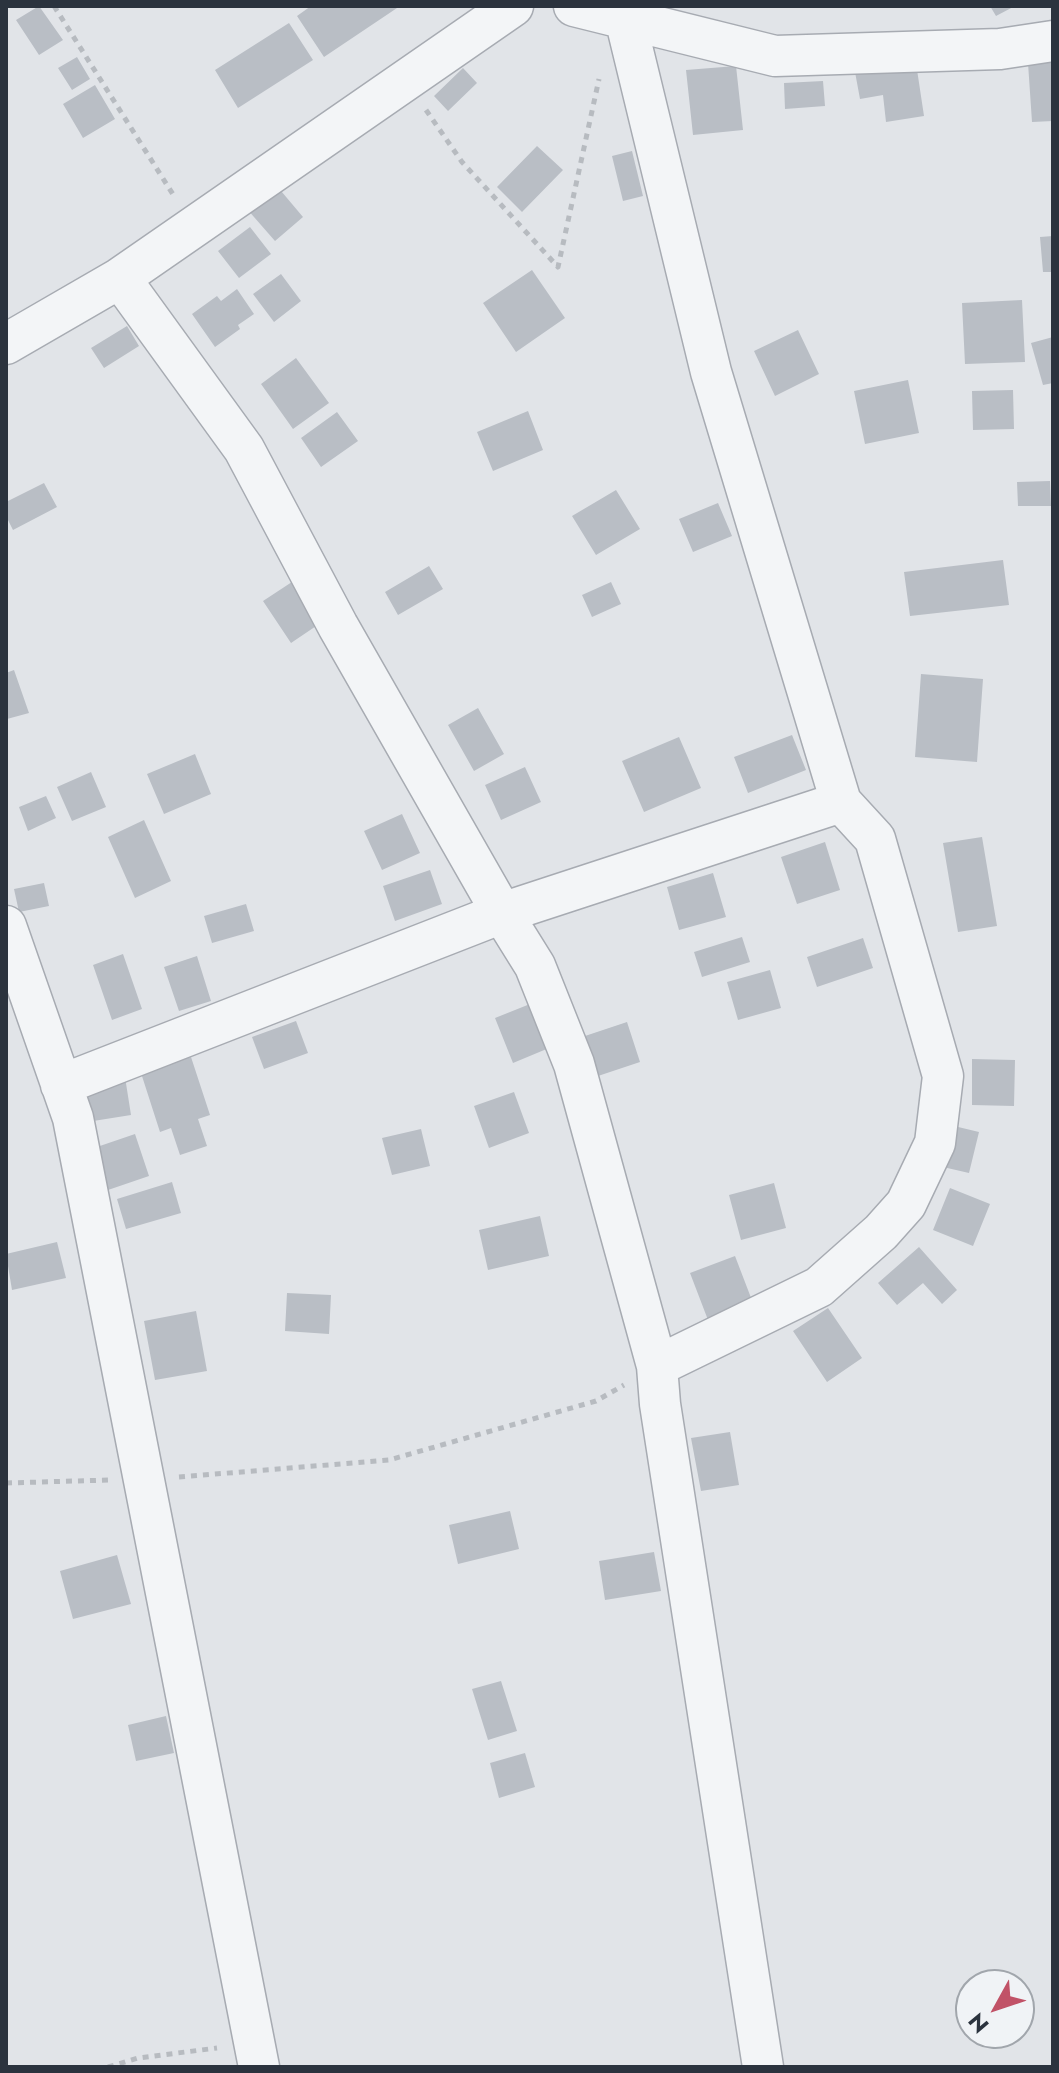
<!DOCTYPE html>
<style>
body{margin:0}
#map{position:relative;width:1059px;height:2073px;overflow:hidden;background:#e1e4e8;font-family:Jost,sans-serif}
canvas{display:block}
.frame{position:absolute;inset:0;border:8px solid #2b333e;pointer-events:none}
.north{position:absolute;left:955px;top:1969px;width:80px;height:80px;box-sizing:border-box;background:#f0f3f6;border:2px solid #a1a6ac;border-radius:50%;rotate:230deg;font-size:22px;font-weight:700;line-height:32px;text-align:center;color:#2b333e}
.north::after{content:'';display:block;margin:auto;width:28px;height:36px;background:#c15267;clip-path:polygon(50% 0,100% 100%,50% 72%,0 100%)}
</style>
<div id="map">
<canvas width="1059" height="2073"></canvas>
<div class="frame"></div>
<div class="north">N</div>
</div>
<script>
const ctx = document.querySelector('canvas').getContext('2d');
ctx.lineJoin = 'round';
function fill(path, color) {
  ctx.fillStyle = color;
  ctx.fill(path, 'evenodd');
}
function shape(rows) {
  const path = new Path2D();
  for (const r of rows) {
    path.moveTo(r[0], r[1]);
    for (let i = 2; i < r.length; i += 2) path.lineTo(r[i], r[i + 1]);
  }
  return path;
}
function trace(path, color, width, dash) {
  ctx.strokeStyle = color;
  ctx.lineWidth = width;
  ctx.lineCap = dash ? 'butt' : 'round';
  ctx.setLineDash(dash || []);
  ctx.stroke(path);
}
const building = shape([
 [39,6,63,40,39,55,16,20],
 [311,6,400,6,324,57,297,16],
 [990,6,1015,6,996,16],
 [289,23,313,60,238,108,215,70],
 [77,57,90,79,72,90,58,68],
 [1053,62,1053,121,1032,122,1028,63],
 [916,63,924,116,886,122,883,95,860,99,855,72],
 [736,66,743,130,693,135,686,70],
 [463,68,477,83,448,111,434,96],
 [823,81,825,106,785,109,784,83],
 [95,85,115,119,83,138,63,104],
 [537,146,563,170,522,212,497,187],
 [632,151,643,196,623,201,612,156],
 [276,185,303,217,275,241,247,209],
 [250,227,271,254,239,278,218,251],
 [1053,236,1053,272,1043,272,1040,237],
 [532,270,565,318,516,352,483,303],
 [281,274,301,301,274,322,253,294],
 [237,289,254,314,238,325,240,329,215,347,192,314,217,296,221,301],
 [1022,300,1025,362,965,364,962,303],
 [127,326,139,346,104,368,91,348],
 [798,330,819,374,775,396,754,351],
 [1053,337,1053,383,1043,385,1031,343],
 [296,358,329,403,293,429,261,384],
 [908,380,919,433,865,444,854,391],
 [1013,390,1014,429,973,430,972,391],
 [528,411,543,450,493,471,477,432],
 [337,412,358,441,321,467,301,438],
 [1050,481,1051,506,1018,506,1017,482],
 [44,483,57,507,13,530,6,516,6,502],
 [616,490,640,529,596,555,572,516],
 [718,503,732,536,693,552,679,519],
 [1003,560,1009,605,910,616,904,572],
 [429,566,443,589,398,615,385,592],
 [298,578,325,620,291,643,263,601],
 [611,582,621,604,592,617,582,595],
 [14,670,29,713,7,719,6,673],
 [921,674,983,679,977,762,915,757],
 [478,708,504,754,474,771,448,725],
 [792,735,806,770,748,793,734,757],
 [679,737,701,788,644,812,622,761],
 [195,754,211,794,164,814,147,774],
 [525,767,541,802,501,820,485,785],
 [91,772,106,807,72,821,57,787],
 [46,796,56,818,28,831,19,807],
 [402,814,420,853,382,870,364,831],
 [144,820,171,881,135,898,108,837],
 [982,837,997,926,958,932,943,843],
 [825,842,840,890,797,904,781,857],
 [430,870,442,904,395,921,383,886],
 [713,873,726,917,679,930,667,887],
 [44,883,49,906,19,912,14,889],
 [246,904,254,931,212,943,204,916],
 [742,937,750,962,702,977,694,952],
 [863,938,873,968,817,987,807,957],
 [123,954,142,1009,112,1020,93,965],
 [197,956,211,1001,179,1011,164,967],
 [770,970,781,1008,738,1020,727,982],
 [530,1004,549,1048,513,1063,495,1018],
 [296,1021,308,1053,264,1069,252,1037],
 [627,1022,640,1062,595,1077,582,1037],
 [191,1057,210,1115,198,1119,207,1146,180,1155,171,1128,160,1132,141,1073],
 [972,1059,1015,1060,1014,1106,972,1105],
 [125,1077,131,1115,87,1122,81,1085],
 [514,1092,529,1133,489,1148,474,1106],
 [954,1126,979,1132,969,1173,943,1167],
 [421,1129,430,1166,392,1175,382,1138],
 [135,1134,149,1176,108,1190,94,1148],
 [172,1182,181,1213,126,1229,117,1199],
 [774,1183,786,1228,741,1240,729,1195],
 [950,1188,990,1204,973,1246,933,1230],
 [540,1216,549,1256,488,1270,479,1230],
 [57,1242,66,1278,12,1290,6,1254],
 [919,1247,957,1290,942,1304,923,1283,897,1305,878,1283],
 [735,1256,753,1303,708,1320,690,1273],
 [287,1293,331,1295,329,1334,285,1331],
 [828,1308,862,1358,827,1382,793,1331],
 [196,1311,207,1371,155,1380,144,1321],
 [730,1432,739,1485,701,1491,691,1438],
 [510,1511,519,1549,458,1564,449,1525],
 [654,1552,661,1591,605,1600,599,1561],
 [117,1555,131,1604,73,1619,60,1571],
 [501,1681,517,1731,488,1740,472,1689],
 [166,1716,174,1753,136,1761,128,1725],
 [525,1753,535,1787,499,1798,490,1763]
]);
const path = shape([
 [54,6,174,196],
 [426,110,462,162,558,267,599,79],
 [179,1477,389,1460,596,1401,624,1385],
 [6,1483,109,1480],
 [108,2067,138,2058,217,2048]
]);
const street = shape([
 [574,6,775,56,1000,49,1053,41],
 [625,18,711,372,841,802,875,839,943,1076,935,1143,906,1204,881,1232,819,1287,657,1366],
 [120,278,513,6],
 [6,344,120,278,244,449,338,626,502,913,535,966,574,1064,657,1366,660,1404,763,2067],
 [6,926,73,1118,259,2067],
 [61,1085,502,913,841,802]
]);
fill(building, '#b9bec5');
trace(street, '#a7abb2', 43);
trace(path, '#b7bbc0', 5, [6, 6]);
trace(street, '#f3f5f7', 40);
</script>
